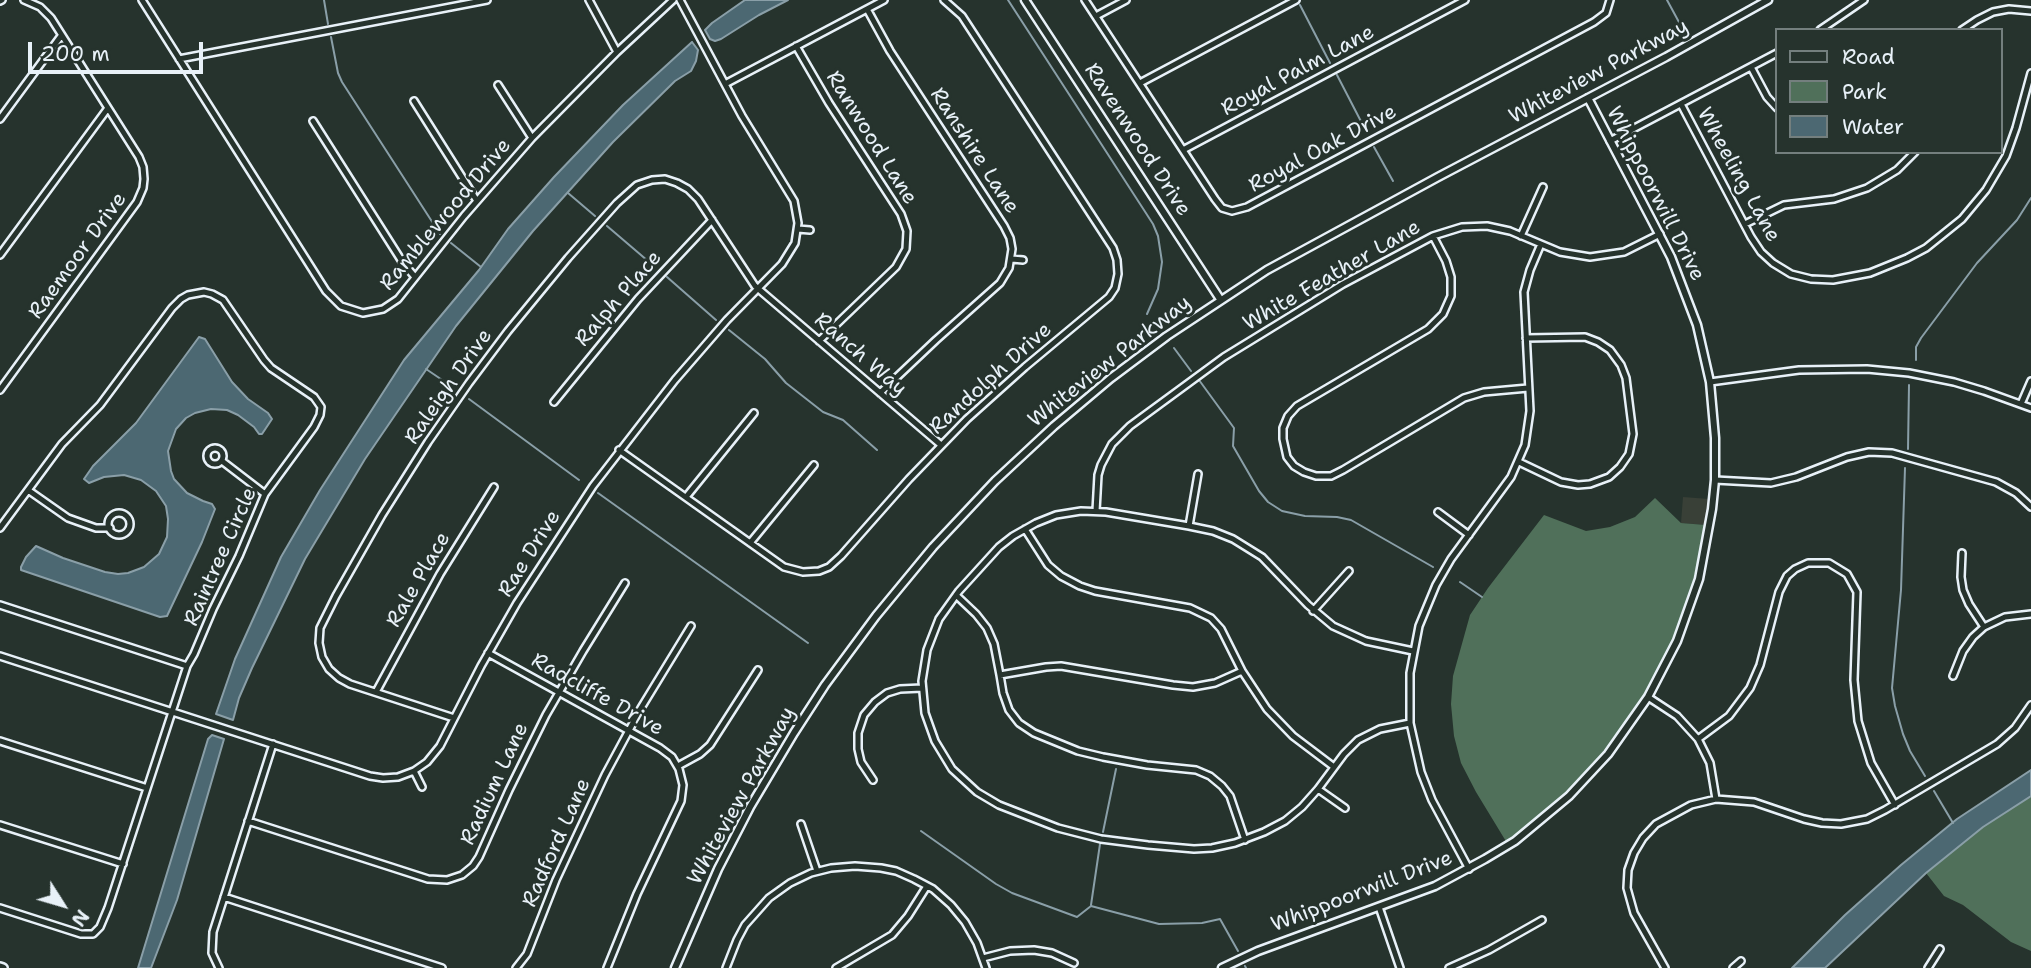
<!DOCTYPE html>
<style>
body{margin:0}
#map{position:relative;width:2031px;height:968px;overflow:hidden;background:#26332d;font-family:"Shantell Sans",sans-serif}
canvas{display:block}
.legend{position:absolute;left:1775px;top:28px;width:228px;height:126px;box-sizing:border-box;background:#26332d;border:2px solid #747f7e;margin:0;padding:9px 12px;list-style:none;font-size:21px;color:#e8f1f8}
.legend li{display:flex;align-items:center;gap:14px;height:35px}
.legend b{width:35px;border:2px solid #747f7e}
.north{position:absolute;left:28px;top:870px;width:70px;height:70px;-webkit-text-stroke:5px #26332d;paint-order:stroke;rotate:127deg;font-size:19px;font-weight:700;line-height:28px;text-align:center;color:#e8f1f8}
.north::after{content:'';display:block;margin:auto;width:24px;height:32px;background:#e8f1f8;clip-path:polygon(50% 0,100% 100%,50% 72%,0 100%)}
.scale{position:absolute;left:28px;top:42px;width:175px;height:32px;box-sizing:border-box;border:4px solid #e8f1f8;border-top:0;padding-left:9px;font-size:21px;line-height:24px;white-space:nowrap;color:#e8f1f8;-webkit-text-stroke:5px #26332d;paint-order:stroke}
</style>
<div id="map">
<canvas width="2031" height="968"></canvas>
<ul class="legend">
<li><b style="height:9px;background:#26332d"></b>Road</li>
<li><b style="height:19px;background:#50705a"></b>Park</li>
<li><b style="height:19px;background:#4c6872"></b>Water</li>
</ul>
<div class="north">N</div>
<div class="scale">200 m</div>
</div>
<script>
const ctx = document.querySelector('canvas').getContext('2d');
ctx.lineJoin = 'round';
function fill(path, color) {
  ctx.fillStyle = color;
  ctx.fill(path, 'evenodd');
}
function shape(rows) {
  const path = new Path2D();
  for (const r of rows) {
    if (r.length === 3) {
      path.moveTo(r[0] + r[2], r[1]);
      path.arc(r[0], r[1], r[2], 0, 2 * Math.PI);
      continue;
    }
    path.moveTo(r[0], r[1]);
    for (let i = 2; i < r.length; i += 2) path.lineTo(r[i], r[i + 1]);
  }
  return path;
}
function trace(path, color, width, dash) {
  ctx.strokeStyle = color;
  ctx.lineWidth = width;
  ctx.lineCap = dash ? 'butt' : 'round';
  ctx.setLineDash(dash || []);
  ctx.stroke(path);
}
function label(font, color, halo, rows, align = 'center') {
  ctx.font = font + ' "Shantell Sans",sans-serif';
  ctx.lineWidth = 6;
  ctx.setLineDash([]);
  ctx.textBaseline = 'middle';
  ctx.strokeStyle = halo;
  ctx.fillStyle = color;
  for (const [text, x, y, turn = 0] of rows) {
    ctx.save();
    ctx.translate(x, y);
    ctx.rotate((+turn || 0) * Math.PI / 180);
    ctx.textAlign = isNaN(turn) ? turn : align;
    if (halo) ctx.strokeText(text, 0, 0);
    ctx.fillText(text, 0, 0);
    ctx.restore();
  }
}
const built = shape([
 [1683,497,1709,499,1706,525,1681,523]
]);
const green = shape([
 [1655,498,1681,523,1706,525,1690,595,1670,648,1642,700,1603,754,1561,798,1507,843,1476,792,1461,763,1454,736,1451,704,1453,676,1470,615,1488,588,1544,515,1586,531,1610,527,1635,517],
 [2031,796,2031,951,2011,942,1963,905,1944,896,1926,873,1983,827]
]);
const water = shape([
 [745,0,788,0,759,15,721,39,715,41,710,39,705,30,712,23,745,0],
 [692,42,698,50,696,61,691,71,675,81,613,142,533,231,456,326,365,459,305,559,252,668,239,698,233,720,216,714,235,659,281,557,320,490,404,360,479,270,508,229,554,177,623,105,692,42],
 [199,337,205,339,232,382,248,399,268,413,272,419,262,434,259,434,254,427,238,415,227,410,211,409,195,413,186,418,176,429,168,451,171,471,174,479,187,493,203,501,212,504,215,509,202,542,167,616,160,617,21,570,21,567,26,557,36,546,63,558,105,572,118,574,128,573,144,567,159,554,167,537,168,519,166,506,156,491,141,480,124,475,104,477,89,483,84,479,93,466,136,423,199,337],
 [212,735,224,739,177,900,151,968,138,968,208,739,212,735],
 [2031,770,2031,796,1983,827,1926,873,1825,968,1792,968,1845,915,1901,865,1957,819,2031,770]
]);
const stream = shape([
 [324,0,328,24],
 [1008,0,1153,224,1158,236,1162,262,1158,289,1147,314],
 [1667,0,1680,24],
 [1300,5,1330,63],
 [331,37,338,73,342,82,440,234],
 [1337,75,1367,133],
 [1374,147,1393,181],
 [568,193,595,216],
 [607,226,655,267],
 [451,243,481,267],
 [667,277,716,320],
 [729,330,765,359,786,383,823,412,843,420,877,450],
 [1174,348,1191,371],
 [1916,360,1916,347,1921,338,1977,263,2017,220,2031,198],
 [426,369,454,388],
 [1199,380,1234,428,1233,446,1259,491,1268,502,1282,511,1305,516,1337,517,1351,520,1433,567],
 [469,399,579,480],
 [1908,449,1909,385],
 [1905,468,1901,590,1892,688,1895,706,1903,734,1910,751,1925,776],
 [598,493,808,643],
 [1460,582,1482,597],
 [1934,791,1953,823],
 [921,831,996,884,1012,893,1077,917,1091,906,1159,924,1202,923,1220,919,1238,951],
 [1103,832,1116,769],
 [1091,905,1100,844],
 [1245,966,1246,968]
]);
const minor = shape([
 [142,0,326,291,341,306,363,313,383,309,398,299,464,216,532,138,617,52,673,0],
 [589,0,617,52],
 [1085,0,1215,199,1222,208,1232,211,1247,207,1594,22,1606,13,1610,0],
 [0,1,2,0],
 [867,9,890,51,1004,226,1010,238,1012,249,1009,268,1000,283,936,340,880,393],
 [1096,16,1126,0],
 [1820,30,1864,0],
 [1962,30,1977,20,1993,12,2009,9,2031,11],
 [796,46,829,103,901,214,907,231,906,249,896,267,819,341],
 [179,59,487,0],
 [1751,67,1767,97,1777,108],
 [1140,83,1296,0],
 [725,84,884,0],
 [498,85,532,138],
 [414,101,477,201],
 [1681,104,1751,237,1761,252,1773,263,1791,274,1811,279,1833,280,1870,273,1907,258,1926,248,1962,219,1986,190,2006,156,2016,128,2031,73],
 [0,119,61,36],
 [313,121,403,263,415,277],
 [1610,141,1777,53],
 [1183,150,1465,0],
 [1745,224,1784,205,1834,199,1867,188,1897,170,1915,152],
 [798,229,810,230],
 [1433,236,1446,261,1451,277,1451,296,1443,314,1428,329,1297,406,1288,416,1283,428,1283,439,1287,457,1294,466,1304,472,1316,476,1331,476,1343,470,1464,398,1484,392,1528,388],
 [1521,236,1543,187],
 [0,255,108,108],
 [1012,259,1023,260],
 [1710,382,1799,370,1867,369,1909,373,1954,382,1984,391,2031,408],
 [0,390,137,202,143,188,144,179,143,167,139,157,51,18,40,7,24,0],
 [554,402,638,299,712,220],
 [2021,404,2031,381],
 [215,456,8],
 [619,450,784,567,803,572,819,571,829,567,841,556,909,479,967,419,1025,367,1109,297,1115,288,1118,274,1117,260,1113,248,962,16,944,0],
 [222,461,265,494],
 [1519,462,1561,482,1578,485,1590,484,1609,477,1620,467,1629,454,1633,434,1626,378,1621,365,1610,350,1598,342,1585,337,1526,338],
 [1715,480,1771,483,1796,477,1847,457,1869,452,1892,453,1996,482,2016,493,2031,507],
 [28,490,68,518,96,528,110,528],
 [686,497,754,413],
 [1096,511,1098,475,1101,465,1112,444,1130,426,1224,357,1343,284,1433,236,1462,227,1487,226,1510,231,1560,252,1590,257,1624,252,1660,234],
 [1438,512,1469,535],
 [119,524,11],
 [1189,526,1198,474],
 [0,528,62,444,100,405,172,308,181,299,188,295,204,292,212,294,223,300,264,360,271,368,314,397,321,407,320,415,314,427,265,494,239,556,213,609,194,654,187,666,108,908,100,927,93,934,81,934,0,908],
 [1025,529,1048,565,1061,576,1080,586,1095,591,1190,608,1211,618,1221,629,1242,671,1267,709,1293,736,1334,767],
 [750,543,814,465],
 [1962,553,1961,577,1963,590,1969,604,1984,627],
 [956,595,976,614,987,628,994,644,1000,675,1046,667,1061,666,1173,685,1193,687,1215,683,1242,671],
 [0,605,187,666],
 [1313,611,1349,571],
 [488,653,660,748,672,757,679,769,683,785,681,801,637,894,607,968],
 [0,656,370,776,383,778,398,777,414,771,427,762,440,746,481,666,517,603,593,486,675,380,727,320,782,264,795,243,798,223,794,201,742,116,680,0],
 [1000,675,1003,693,1009,710,1019,723,1034,733,1078,751,1103,757,1147,765,1196,770,1210,776,1222,786,1230,796,1245,840],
 [1953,676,1963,651,1973,637,1984,627,2005,617,2031,614],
 [376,692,440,574,494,487],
 [1648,697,1677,716,1698,739,1710,763,1716,799],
 [454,718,350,684,339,678,329,669,322,657,319,643,320,628,336,596,382,515,428,442,469,383,508,331,568,258,617,203,637,185,652,180,665,179,677,183,688,189,698,199,755,286,941,445],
 [1410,723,1380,729,1358,740,1344,754,1318,789,1302,807,1285,821,1264,832,1235,843,1212,848,1194,849,1148,845,1101,839,1058,828,999,805,977,792,952,769,935,741,925,713,922,681,927,650,939,619,959,591,999,547,1013,536,1036,523,1056,515,1081,511,1106,512,1189,526,1213,531,1233,539,1262,557,1308,605,1333,626,1366,641,1413,651],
 [1698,739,1729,716,1750,688,1760,665,1779,592,1787,576,1795,569,1808,563,1829,563,1847,574,1857,592,1854,680,1858,721,1871,763,1895,805],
 [0,741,147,788],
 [678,766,700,754,710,745,758,670],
 [414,771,422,787],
 [873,780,861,762,858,749,858,733,864,715,875,702,887,693,900,689,922,688],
 [1318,789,1345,808],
 [248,821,428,879,447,880,462,875,473,866,479,857,509,790,546,715,583,651,625,583],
 [801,824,817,871],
 [0,825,123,864],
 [1469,869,1432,800,1421,772,1410,723,1410,673,1419,626,1436,585,1451,559,1511,477,1525,445,1530,411,1524,292,1530,270,1541,244],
 [224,897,442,968],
 [1379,907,1400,968],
 [983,958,1010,951,1034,950,1052,953,1074,963],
 [219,968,212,953,213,932,273,744],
 [516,968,527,954,556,880,605,775,641,708,691,626],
 [726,968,737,940,745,925,769,898,790,883,811,873,831,868,855,866,881,868,896,871,914,879,933,889,951,905,965,922,977,943,986,968],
 [836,968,892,935,908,916,927,886],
 [1449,968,1489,950,1542,920],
 [1665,968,1634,913,1627,888,1628,870,1634,853,1643,838,1656,824,1691,805,1716,799,1754,802,1804,819,1822,823,1841,824,1867,819,1885,810,1997,744,2015,728,2031,705],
 [1733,968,1741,961],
 [1928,968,1940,949]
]);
const tertiary = shape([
 [1025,0,1220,299],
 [675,968,718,869,750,807,794,733,825,685,876,616,933,547,995,481,1054,426,1111,378,1167,336,1267,270,1438,177,1666,57,1768,0],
 [1222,968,1258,951,1435,886,1485,859,1515,841,1569,796,1608,754,1648,697,1677,641,1699,579,1712,509,1715,480,1715,438,1710,382,1697,325,1671,257,1588,98]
]);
const secondary = shape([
 [0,967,3,968]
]);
const streetNames = [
 ["Royal Palm Lane",1298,71,-28],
 ["Whiteview Parkway",1599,72,-28],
 ["Ranwood Lane",871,138,58],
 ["Ravenwood Drive",1137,140,57],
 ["Royal Oak Drive",1323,149,-28],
 ["Ranshire Lane",974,151,57],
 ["Wheeling Lane",1738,175,61],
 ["Whippoorwill Drive",1655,194,63],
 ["Ramblewood Drive",446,215,-50],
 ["Raemoor Drive",78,256,-54],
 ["White Feather Lane",1332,276,-30],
 ["Ralph Place",619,299,-49],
 ["Ranch Way",860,355,41],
 ["Whiteview Parkway",1110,362,-38],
 ["Randolph Drive",991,379,-42],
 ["Raleigh Drive",449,387,-55],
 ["Rae Drive",530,554,-58],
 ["Raintree Circle",221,557,-66],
 ["Rale Place",419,580,-60],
 ["Radcliffe Drive",597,695,29],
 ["Radium Lane",495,784,-65],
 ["Whiteview Parkway",742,796,-61],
 ["Radford Lane",557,843,-66],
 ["Whippoorwill Drive",1362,892,-21]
];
fill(built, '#394037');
fill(green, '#50705a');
fill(water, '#4c6872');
trace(water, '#8a9fa8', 2);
trace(stream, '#8a9fa8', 2);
trace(minor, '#e8f1f8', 10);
trace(tertiary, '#e8f1f8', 11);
trace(secondary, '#e8f1f8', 12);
trace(minor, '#26332d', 5);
trace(tertiary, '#26332d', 6);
trace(secondary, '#26332d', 7);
label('21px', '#e8f1f8', '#26332d', streetNames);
</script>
